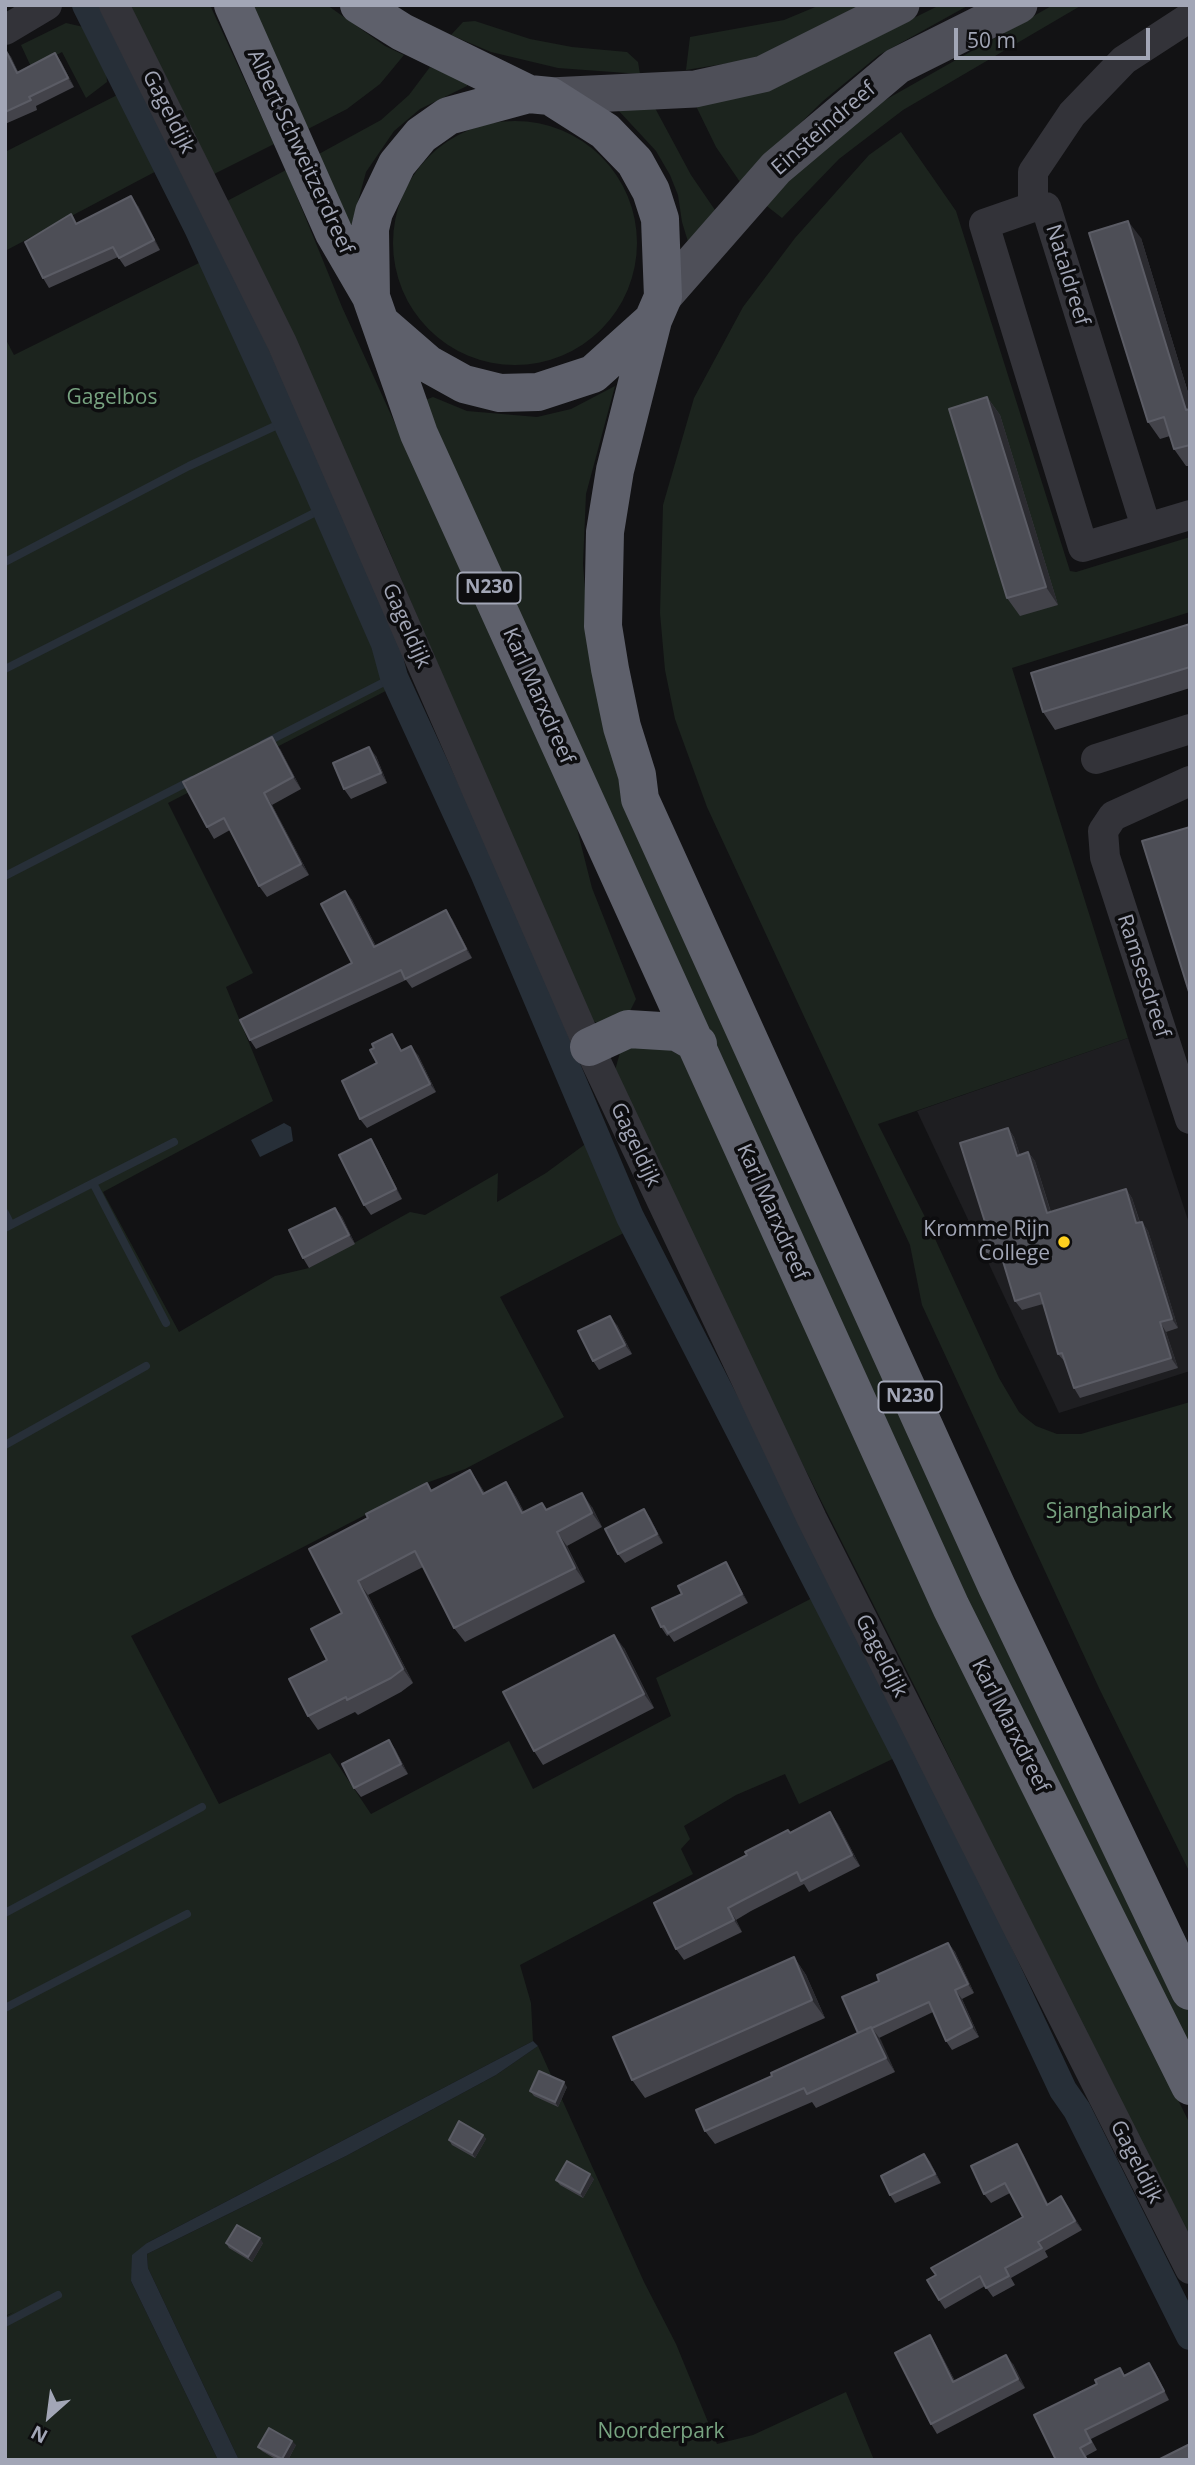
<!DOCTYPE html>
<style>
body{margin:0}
#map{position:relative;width:1195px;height:2465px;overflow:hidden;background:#121214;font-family:"Open Sans",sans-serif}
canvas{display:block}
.frame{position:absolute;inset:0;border:7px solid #a2a6b6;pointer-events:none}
.north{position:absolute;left:14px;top:2381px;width:70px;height:70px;-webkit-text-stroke:5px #0d0d0f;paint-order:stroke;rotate:208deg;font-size:19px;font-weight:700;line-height:28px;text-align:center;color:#a2a6b6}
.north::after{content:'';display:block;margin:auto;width:24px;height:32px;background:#a2a6b6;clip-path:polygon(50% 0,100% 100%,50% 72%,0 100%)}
.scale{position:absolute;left:954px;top:28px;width:196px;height:32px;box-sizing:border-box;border:4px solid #a2a6b6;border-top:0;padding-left:9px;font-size:21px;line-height:24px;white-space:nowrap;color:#a2a6b6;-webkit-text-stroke:5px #0d0d0f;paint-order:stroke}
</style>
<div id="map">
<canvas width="1195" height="2465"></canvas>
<div class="frame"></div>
<div class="north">N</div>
<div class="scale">50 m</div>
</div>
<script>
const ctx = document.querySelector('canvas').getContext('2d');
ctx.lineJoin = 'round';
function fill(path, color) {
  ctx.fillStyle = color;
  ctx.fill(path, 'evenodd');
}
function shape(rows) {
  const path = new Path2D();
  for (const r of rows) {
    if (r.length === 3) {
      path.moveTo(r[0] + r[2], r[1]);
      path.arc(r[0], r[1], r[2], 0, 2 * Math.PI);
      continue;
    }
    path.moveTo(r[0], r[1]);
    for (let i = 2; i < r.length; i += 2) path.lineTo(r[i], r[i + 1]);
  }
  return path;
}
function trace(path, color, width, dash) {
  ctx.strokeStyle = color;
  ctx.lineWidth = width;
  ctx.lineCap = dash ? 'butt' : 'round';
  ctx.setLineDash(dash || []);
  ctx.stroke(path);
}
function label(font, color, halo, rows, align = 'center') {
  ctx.font = font + ' "Open Sans",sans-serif';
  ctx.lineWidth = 7;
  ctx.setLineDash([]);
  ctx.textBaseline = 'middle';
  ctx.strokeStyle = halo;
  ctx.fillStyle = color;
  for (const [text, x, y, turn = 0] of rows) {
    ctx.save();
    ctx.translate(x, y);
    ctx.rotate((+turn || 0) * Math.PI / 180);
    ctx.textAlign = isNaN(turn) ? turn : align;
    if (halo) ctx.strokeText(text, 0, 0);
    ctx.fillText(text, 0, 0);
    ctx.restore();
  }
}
const built = shape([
 [1128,1038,1190,1226,1190,1371,1059,1413,917,1111]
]);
const green = shape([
 [90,5,104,5,184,166,174,170],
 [130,5,210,5,274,144,214,174],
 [247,5,327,5,385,46,404,55,380,84,347,109,306,130],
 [820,5,875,5,754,59,686,70,690,37,784,20],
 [940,5,969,5,879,55,823,101,740,182,716,147,695,104,799,75],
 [1053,5,1082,5,903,110,839,159,782,218,763,203,864,112],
 [475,21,530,39,572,47,627,52,638,62,640,74,558,68,491,52,451,35,463,22],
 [66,23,88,28,106,65,107,82,86,98,62,52,32,69,21,45],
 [430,67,467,82,467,86,420,109,394,131,366,172,351,227,317,155,381,120,409,95],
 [129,89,166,166,5,251,5,152],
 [655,108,691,175,715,210,689,245,682,222,678,195,670,175,656,151,618,110],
 [515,243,122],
 [901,132,956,211,1070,571,1076,572,1190,537,1190,612,1012,668,1128,1038,878,1124,925,1217,999,1378,1019,1412,1027,1419,1036,1426,1057,1434,1081,1434,1190,1402,1190,1873,1099,1688,922,1305,910,1245,707,807,675,719,665,670,660,613,663,505,694,398,743,307,795,238,869,155],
 [286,170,342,307,574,817,592,888,636,999,630,1011,605,1026,590,1020,382,534,227,201],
 [215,255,295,415,407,680,168,803,253,973,226,987,273,1101,103,1192,179,1332,275,1276,309,1268,410,1212,425,1215,498,1173,497,1202,546,1173,599,1134,643,1223,500,1297,564,1417,465,1469,429,1482,131,1636,219,1804,330,1753,371,1814,509,1741,533,1789,671,1716,656,1678,826,1591,907,1752,799,1804,785,1774,736,1795,684,1826,690,1839,681,1849,693,1874,520,1965,531,2003,533,2041,147,2243,131,2281,218,2460,5,2460,5,2317,14,2312,5,2316,5,338,14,355],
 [615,386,586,494,583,564,590,656,1190,2007,1190,2060,994,1668,487,548,425,400,433,397,467,411,537,417,571,409],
 [653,1040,686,1059,980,1704,1190,2124,1190,2252,918,1693,735,1330,614,1074,621,1049],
 [538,2046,644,2282,676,2344,717,2444,753,2435,846,2392,874,2460,239,2460,148,2268,147,2254,346,2156,496,2075]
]);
const water = shape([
 [284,1123,291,1127,293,1141,260,1157,251,1140],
 [533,2041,538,2046,496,2075,346,2156,147,2254,148,2268,239,2460,218,2460,131,2281,132,2255,147,2243]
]);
const stream = shape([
 [5,562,189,466,286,421],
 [5,669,324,508],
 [263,744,394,677],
 [5,876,192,780],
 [5,1213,11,1225],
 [5,1228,93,1183],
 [166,1323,93,1183,174,1142],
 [5,1445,146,1366],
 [5,1913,202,1807],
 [5,2008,187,1914],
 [5,2323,58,2295]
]);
const canal = shape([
 [86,5,198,228,311,475,385,644,394,677,485,875,630,1217,908,1759,1063,2090,1077,2110,1190,2336]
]);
const minor = shape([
 [114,5,282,343,589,1047,812,1519,1190,2269],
 [5,30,47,5],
 [1033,207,1033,172,1072,114,1124,60,1190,17],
 [1146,527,1046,207,1033,207,984,224,1083,547,1190,515],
 [1096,759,1190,729],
 [1190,781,1113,816,1103,831,1105,857,1190,1119]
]);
const major = shape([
 [550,96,695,89,763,74,901,5],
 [663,297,776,168,897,66,1019,5]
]);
const highway = shape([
 [233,5,334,233,370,295],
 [359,5,402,32,529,94],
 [653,320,615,470,605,532,603,626,610,669,622,727,637,775,640,799,997,1587,1190,1991],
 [383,325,428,364,464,384,500,393,538,392,593,374,653,320,663,297,660,219,651,191,635,162,605,131,550,96,529,94,448,116,421,135,397,164,374,212,370,229,371,297,419,434,951,1607,1190,2086],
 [589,1047,628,1029,677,1032,698,1044]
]);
const wall = shape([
 [5,49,11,57,18,72,55,53,61,62,74,87,36,106,37,110,5,124],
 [138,206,160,250,125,267,118,257,49,288,43,278,78,223],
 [1141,238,1190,399,1190,466,1186,466,1174,449,1170,436,1160,439,1148,422],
 [987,397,1000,415,1058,605,1020,616,1007,598],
 [1190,624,1190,688,1055,730,1043,712],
 [280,749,301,789,272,805,309,875,267,897,259,886,230,830,214,839,207,827],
 [376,756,387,783,351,799,344,789],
 [345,891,352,900,376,946,452,919,472,958,412,988,406,980,256,1049,250,1040,352,963],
 [392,1034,402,1051,418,1055,436,1092,367,1128,360,1119,377,1063,374,1048],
 [1008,1128,1014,1137,1020,1155,1028,1152,1035,1161,1051,1212,1126,1189,1132,1198,1140,1222,1142,1222,1148,1231,1178,1328,1166,1332,1178,1368,1080,1398,1074,1388,1066,1363,1058,1354,1043,1304,1022,1310,1015,1301,1002,1258,994,1261,987,1252,985,1222],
 [371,1139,377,1149,402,1199,371,1215,364,1205],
 [335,1208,342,1217,355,1244,309,1268,303,1258],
 [617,1325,632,1354,599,1370,593,1361],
 [470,1470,485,1493,506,1482,516,1497,524,1512,542,1503,547,1510,592,1507,602,1527,567,1546,585,1582,465,1642,454,1628,423,1567,368,1595,413,1683,401,1692,358,1715,355,1712,318,1730,308,1716,342,1613,309,1549,433,1490],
 [644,1509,650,1518,663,1543,625,1563,618,1554],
 [726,1562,731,1571,748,1603,674,1642,669,1635,667,1636,661,1627,682,1594],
 [624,1648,654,1708,543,1765,534,1751],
 [389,1740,395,1749,408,1774,361,1797,354,1788],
 [830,1812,838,1824,860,1866,809,1892,804,1884,751,1911,736,1920,742,1932,684,1960,676,1949,790,1833],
 [948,1943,955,1952,974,1993,962,1999,979,2037,952,2050,946,2041,933,2012,879,2038,895,2072,816,2108,812,2102,715,2144,705,2131,772,2076,858,2033,879,1981],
 [794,1957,806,1975,825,2018,645,2098,632,2080],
 [567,2087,558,2107,534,2096,530,2091],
 [483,2135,486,2139,475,2158,452,2145,449,2140],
 [924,2154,930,2162,941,2183,895,2203,890,2195],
 [1023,2154,1048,2204,1061,2196,1082,2230,1045,2251,1048,2257,1011,2278,1015,2285,993,2297,985,2286,945,2309,939,2300,936,2275,1023,2217,1010,2193,991,2203,984,2194],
 [594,2179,583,2198,560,2185,556,2180],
 [226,2243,263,2243,252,2262,229,2248],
 [930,2335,936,2345,955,2381,1013,2364,1025,2388,937,2434,931,2424],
 [1120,2368,1125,2376,1155,2372,1169,2400,1091,2439,1097,2450,1086,2456,1088,2460,1056,2460,1097,2384],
 [296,2445,288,2460,277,2460,262,2451,258,2447]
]);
const shadedWall = shape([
 [5,49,11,57,23,82,17,73],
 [55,53,61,62,74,87,68,78],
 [131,196,138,206,160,250,154,240],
 [1128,221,1141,238,1190,399,1190,415,1186,410],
 [987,397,1000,415,1058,605,1046,587],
 [272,737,280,749,301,789,293,777],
 [369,747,376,756,387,783,381,773],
 [264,793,272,805,309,875,301,864],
 [345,891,352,900,381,956,374,947],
 [446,910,452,919,472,958,466,949],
 [411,1046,418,1055,436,1092,430,1084],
 [1008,1128,1014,1137,1023,1165,1017,1156],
 [371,1139,377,1149,402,1199,396,1189],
 [1028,1152,1035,1161,1054,1223,1047,1213],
 [1126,1189,1132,1198,1143,1233,1136,1223],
 [335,1208,342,1217,355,1244,349,1235],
 [1142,1222,1148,1231,1178,1328,1172,1319],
 [610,1316,617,1325,632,1354,625,1345],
 [1160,1322,1166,1332,1178,1368,1171,1358],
 [470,1470,480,1485,493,1509,483,1494],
 [506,1482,516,1497,533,1528,522,1513],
 [582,1493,592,1507,602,1527,592,1513],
 [644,1509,650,1518,663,1543,657,1534],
 [557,1532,567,1546,585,1582,575,1568],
 [726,1562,731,1571,748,1603,742,1594],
 [358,1581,368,1595,413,1683,403,1669],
 [614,1635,624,1648,654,1708,644,1694],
 [389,1740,395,1749,408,1774,401,1764],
 [830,1812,838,1824,860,1866,852,1855],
 [728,1908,736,1920,742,1932,734,1920],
 [948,1943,955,1952,974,1993,968,1984],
 [794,1957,806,1975,825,2018,812,2000],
 [955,1990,962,1999,979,2037,972,2027],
 [871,2027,881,2040,895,2072,886,2058],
 [564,2082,567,2087,558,2107,555,2102],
 [483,2135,486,2139,475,2158,472,2153],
 [1017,2144,1023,2154,1053,2214,1047,2205],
 [924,2154,930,2162,941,2183,935,2174],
 [590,2174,594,2179,583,2198,580,2193],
 [1061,2196,1068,2206,1082,2230,1075,2221],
 [260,2238,263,2243,252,2262,248,2257],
 [930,2335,936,2345,960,2391,953,2382],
 [1006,2355,1013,2364,1025,2388,1018,2379],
 [1149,2363,1155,2372,1169,2400,1164,2391],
 [292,2441,296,2445,288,2460,282,2460]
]);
const building = shape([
 [5,49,17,73,55,53,68,78,29,97,31,100,5,112,5,49],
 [131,196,154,240,119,258,113,247,43,278,25,242,71,214,76,224,131,196],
 [1128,221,1186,410,1190,409,1190,445,1174,449,1164,417,1148,422,1089,233,1128,221],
 [987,397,1046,587,1007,598,949,409,987,397],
 [1190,624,1190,667,1043,712,1031,673,1190,624],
 [272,737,293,777,264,793,301,864,259,886,224,818,207,827,183,782,272,737],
 [369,747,381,773,344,789,333,763,369,747],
 [1190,827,1190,995,1142,841,1190,827],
 [345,891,374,947,446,910,466,949,405,979,401,970,250,1040,240,1020,352,963,321,904,345,891],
 [392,1034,401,1051,411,1046,430,1084,360,1119,342,1081,377,1063,370,1050,374,1048,372,1044,392,1034],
 [1008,1128,1017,1156,1028,1152,1047,1213,1126,1189,1136,1223,1142,1222,1172,1319,1160,1322,1171,1358,1074,1388,1062,1353,1058,1354,1040,1293,1015,1301,999,1248,987,1252,979,1224,985,1222,960,1143,1008,1128],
 [371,1139,396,1189,364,1205,339,1155,371,1139],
 [335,1208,349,1235,303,1258,289,1230,335,1208],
 [610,1316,625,1345,593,1361,578,1331,610,1316],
 [470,1470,483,1494,506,1482,522,1513,542,1503,546,1510,582,1493,592,1513,557,1532,575,1568,454,1628,415,1551,358,1581,403,1669,391,1678,347,1700,346,1697,308,1716,289,1679,327,1660,311,1629,342,1613,309,1549,368,1518,366,1514,427,1483,431,1491,470,1470],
 [644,1509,657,1534,618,1554,605,1529,644,1509],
 [726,1562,742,1594,668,1633,664,1626,661,1627,652,1608,682,1594,678,1586,726,1562],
 [614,1635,644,1694,534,1751,503,1692,614,1635],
 [389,1740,401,1764,354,1788,342,1764,389,1740],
 [830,1812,852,1855,801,1881,797,1872,743,1900,728,1908,734,1920,676,1949,654,1903,747,1855,745,1852,788,1830,790,1833,830,1812],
 [948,1943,968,1984,955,1990,972,2027,946,2041,929,2002,872,2028,871,2027,858,2033,842,1997,879,1981,877,1975,948,1943],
 [794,1957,812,2000,632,2080,613,2037,794,1957],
 [871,2027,886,2058,807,2094,804,2088,705,2131,696,2110,772,2076,771,2073,871,2027],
 [539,2071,564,2082,555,2102,530,2091,539,2071],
 [459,2121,483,2135,472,2153,449,2140,459,2121],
 [1017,2144,1047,2205,1061,2196,1075,2221,1038,2242,1042,2248,1005,2268,1009,2276,986,2288,980,2276,939,2300,927,2280,936,2275,931,2268,1023,2217,1005,2183,984,2194,971,2166,1017,2144],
 [924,2154,935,2174,890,2195,881,2176,924,2154],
 [567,2161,590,2174,580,2193,556,2180,567,2161],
 [237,2225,260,2238,248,2257,226,2243,237,2225],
 [930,2335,953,2382,1006,2355,1018,2379,931,2424,895,2353,930,2335],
 [1149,2363,1164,2391,1085,2430,1091,2442,1080,2448,1087,2460,1056,2460,1034,2415,1097,2384,1095,2380,1120,2368,1124,2376,1149,2363],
 [269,2428,292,2441,282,2459,258,2447,269,2428],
 [1190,2444,1190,2460,1158,2460,1190,2444]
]);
const markers = [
 [1064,1242,7,"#ffd11f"]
];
const shields = [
 [489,588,63],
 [910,1397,63]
];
const shieldNames = [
 ["N230",489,588],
 ["N230",910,1397]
];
const streetNames = [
 ["Gageldijk",168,112,63],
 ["Einsteindreef",824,129,-41],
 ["Albert Schweitzerdreef",300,152,65],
 ["Nataldreef",1067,275,73],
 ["Gageldijk",406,626,66],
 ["Karl Marxdreef",538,696,66],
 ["Ramsesdreef",1143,976,72],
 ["Gageldijk",635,1145,65],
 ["Karl Marxdreef",772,1212,66],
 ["Gageldijk",881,1656,63],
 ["Karl Marxdreef",1010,1726,63],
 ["Gageldijk",1136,2162,63]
];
const parkNames = [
 ["Gagelbos",112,398],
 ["Sjanghaipark",1109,1512],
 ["Noorderpark",661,2432]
];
const poiNames = [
 ["Kromme Rijn",1050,1230],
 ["College",1050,1254]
];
fill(built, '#1e1e21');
fill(green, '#1c241e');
fill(water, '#272f38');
trace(stream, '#272f38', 8);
trace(canal, '#272f38', 28);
trace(minor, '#333339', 30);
trace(major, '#4e4f58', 37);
trace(highway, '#5e606b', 38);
fill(wall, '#43434a');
fill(shadedWall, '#2b2b30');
fill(building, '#4d4e56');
trace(building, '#5b5c65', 2);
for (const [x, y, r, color] of markers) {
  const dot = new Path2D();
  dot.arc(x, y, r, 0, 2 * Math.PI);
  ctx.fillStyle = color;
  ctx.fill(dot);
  trace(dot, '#0d0d0f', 2.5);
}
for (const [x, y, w] of shields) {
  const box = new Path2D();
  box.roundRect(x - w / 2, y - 15.5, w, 31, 5);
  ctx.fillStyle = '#0d0d0f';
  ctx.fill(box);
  trace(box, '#a2a6b6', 2);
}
label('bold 19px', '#a2a6b6', null, shieldNames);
label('21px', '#a2a6b6', '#0d0d0f', streetNames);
label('21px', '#77a380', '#0d0d0f', parkNames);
label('21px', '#a2a6b6', '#0d0d0f', poiNames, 'right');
</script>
